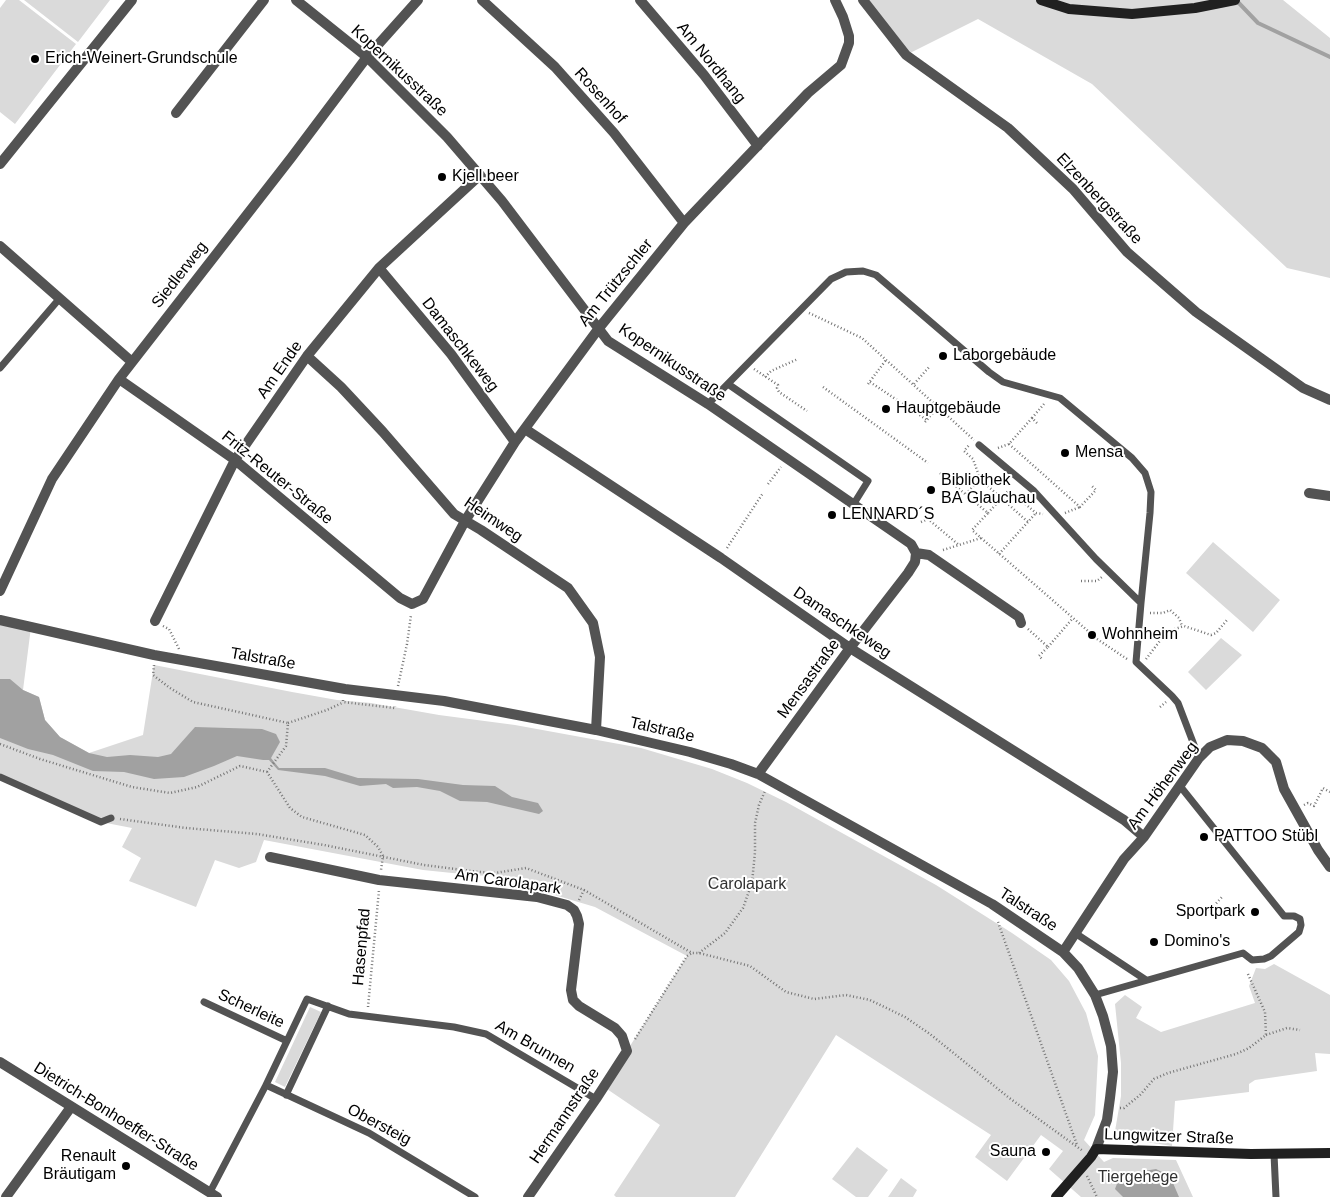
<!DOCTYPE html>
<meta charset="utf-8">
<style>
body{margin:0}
canvas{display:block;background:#fff}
</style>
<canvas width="1330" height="1197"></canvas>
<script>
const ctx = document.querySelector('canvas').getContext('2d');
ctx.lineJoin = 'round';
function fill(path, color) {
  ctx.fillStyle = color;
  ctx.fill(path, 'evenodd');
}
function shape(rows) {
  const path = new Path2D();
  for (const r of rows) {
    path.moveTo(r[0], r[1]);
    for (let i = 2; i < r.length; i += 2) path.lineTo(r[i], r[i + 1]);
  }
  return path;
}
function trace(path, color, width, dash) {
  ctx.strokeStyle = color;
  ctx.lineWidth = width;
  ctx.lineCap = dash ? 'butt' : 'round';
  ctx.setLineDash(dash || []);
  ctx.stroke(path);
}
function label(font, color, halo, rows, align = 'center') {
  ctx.font = font + ' Arial,sans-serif';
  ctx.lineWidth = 4;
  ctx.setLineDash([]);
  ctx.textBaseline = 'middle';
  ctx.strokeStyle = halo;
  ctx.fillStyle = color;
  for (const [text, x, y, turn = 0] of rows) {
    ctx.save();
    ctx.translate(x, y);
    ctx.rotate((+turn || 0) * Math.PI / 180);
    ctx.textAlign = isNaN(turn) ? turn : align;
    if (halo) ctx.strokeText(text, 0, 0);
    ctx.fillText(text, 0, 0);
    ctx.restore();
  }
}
const green = shape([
 [6,0,19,0,76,44,15,124,0,112,0,8],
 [24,0,110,0,78,42],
 [863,0,1283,0,1330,38,1330,278,1287,268,1092,84,978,19,906,55],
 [1213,542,1280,600,1253,632,1186,573],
 [0,620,31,627,23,690,39,697,45,720,60,737,89,753,143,735,154,665,292,692,337,700,371,703,439,715,515,725,641,748,712,769,747,783,786,802,936,885,1012,933,1051,960,1069,981,1086,1013,1098,1056,1095,1115,1084,1140,1104,1162,1113,1158,1176,1160,1193,1197,1081,1197,1049,1169,1063,1151,1041,1135,1007,1181,975,1157,991,1135,836,1035,735,1197,616,1197,614,1195,660,1125,604,1087,687,956,595,907,528,887,524,878,472,875,423,870,264,840,256,862,239,868,215,860,196,907,129,881,141,858,122,847,132,828,101,822,0,777],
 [1221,638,1242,655,1206,690,1188,672],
 [1274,964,1330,995,1330,1054,1315,1053,1317,1071,1255,1080,1249,1084,1249,1092,1175,1101,1172,1146,1114,1137,1121,1096,1121,1063,1115,1004,1125,995,1142,1007,1136,1018,1161,1032,1255,1003,1249,986,1256,968,1265,969],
 [310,1007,321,1012,285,1087,275,1082],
 [857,1147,888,1170,868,1197,856,1197,832,1179],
 [901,1178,917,1190,913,1197,888,1197]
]);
const water = shape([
 [0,679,10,679,23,690,39,697,45,720,60,737,89,753,107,757,130,755,158,757,171,754,195,727,262,729,276,734,280,742,271,758,279,768,325,768,358,778,418,779,463,785,495,786,512,797,538,803,543,811,539,814,487,802,460,801,440,791,417,787,393,788,386,784,360,786,325,776,278,770,269,760,263,760,237,756,214,766,184,777,154,779,124,772,93,771,53,755,28,749,0,738],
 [1156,1169,1170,1176,1179,1197,1123,1197,1115,1189,1118,1181,1144,1171]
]);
const stream = shape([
 [1237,1,1258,23,1330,57]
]);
const path = shape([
 [809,313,862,338,974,440],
 [754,369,778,385,777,388,779,392,807,411],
 [765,377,771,371,798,359],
 [870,382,927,420],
 [868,384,886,360],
 [914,384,930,366],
 [823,387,928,463],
 [1032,418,1044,404],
 [925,422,938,407],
 [1009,444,1080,507,1096,490,1092,486],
 [998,448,1009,444,1032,418,1037,423],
 [940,473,988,513,972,530,1088,631],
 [980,479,1028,522],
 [768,484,781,467],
 [966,494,980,479,973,459,964,451,970,444],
 [988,513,1009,490,1036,513,1043,514],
 [1065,513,1080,507],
 [921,522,928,519,959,545,981,538],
 [727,548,763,493],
 [943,550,959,545],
 [999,554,1036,513],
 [1081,581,1097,581,1102,577],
 [1150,613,1163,613,1170,610,1179,618,1182,626],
 [163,626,169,629,179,649],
 [1028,629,1048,647,1039,656,1042,659],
 [1097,639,1127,659],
 [1048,647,1073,618],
 [1146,659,1166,633,1172,630,1184,626,1211,635,1216,633,1227,620],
 [154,665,153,675,170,688,193,702,288,723,286,746,267,772],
 [398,686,407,644,411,615],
 [343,700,343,702,395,708,395,706],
 [1160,707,1166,702],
 [288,723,327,710,342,703],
 [0,744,40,759,132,787,170,793,197,787,240,766,267,772,290,808,302,817,365,835,378,847,383,856,381,870],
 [1304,805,1308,803,1314,806,1323,788,1330,792],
 [120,819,186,828,257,834,324,845,424,865,479,872,495,873,526,868,584,890,692,953,699,953,750,966,786,992,814,999,846,995,870,1000,905,1017,930,1034,1008,1097,1083,1151],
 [579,900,584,890],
 [1209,911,1223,896],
 [998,922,1077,1145],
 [699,953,725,933,743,908,752,883,755,852,755,823,759,805,765,791],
 [368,1007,379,890],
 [1266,1035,1287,1028,1300,1030],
 [635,1039,687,956,692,953],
 [1120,1108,1124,1108,1140,1095,1154,1079,1168,1073,1236,1054,1249,1048,1266,1035,1265,1012,1247,972],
 [1087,1176,1097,1197]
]);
const lane = shape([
 [0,368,60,298],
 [728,384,868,481,853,505],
 [708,404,831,279,846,272,863,271,876,275,989,372,1003,382,1060,398,1132,458,1145,473,1151,492,1150,513,1141,603],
 [979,445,1034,491,1096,559,1141,603,1136,662,1172,696,1178,703,1199,758],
 [0,777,101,822,111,818],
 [1075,933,1146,980],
 [1095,995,1243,953,1252,960,1264,959,1271,956,1299,932,1301,925,1300,919,1294,916,1284,916,1180,786],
 [204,1002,287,1041],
 [266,1085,369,1133,475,1197],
 [286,1095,328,1006],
 [1274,1154,1276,1197],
 [210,1192,266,1085,307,999,349,1014,454,1027,486,1034,596,1099]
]);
const street = shape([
 [296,0,367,57,447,137,502,201,608,341,708,404,911,544,916,553],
 [482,0,555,67,614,133,684,223],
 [640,0,704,75,758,146],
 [863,0,906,55,1008,128,1073,189,1127,252,1196,312,1303,388,1330,400],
 [176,113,264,0],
 [0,164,132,0],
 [0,246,132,362],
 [379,268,451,354,515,442],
 [307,356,341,387,383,432,454,514,481,530,568,588,593,623,600,657,596,730],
 [119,379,235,460,400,598,412,604,423,599,465,521,515,442,599,328,684,223,808,93,841,65,849,43,849,36,843,17,835,0],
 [525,429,721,558,850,648,1124,820,1144,837],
 [1309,493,1330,496],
 [916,553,929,555,1019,617,1021,623],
 [0,591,52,479,119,379,291,158,367,57,418,0],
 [0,620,154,655,345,689,444,701,596,730,690,752,731,764,758,774,992,904,1063,952,1078,968,1095,995,1103,1016,1111,1046,1113,1072,1110,1098,1107,1120,1096,1149],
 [155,621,235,460,307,356,379,268,480,175],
 [758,774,850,648,908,573,915,562,916,553],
 [270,857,379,880,537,897,567,905,574,910,577,916,579,924,571,990,573,1000,579,1006,615,1028,622,1036,627,1051,596,1099,528,1197],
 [1063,952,1124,859,1144,837,1199,758,1210,747,1227,740,1243,741,1262,748,1276,762,1284,789,1318,850,1330,867],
 [0,1062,217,1197],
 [6,1197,71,1107]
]);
const secondary = shape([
 [1041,0,1069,9,1132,14,1195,8,1235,0],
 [1056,1197,1091,1157,1096,1149,1251,1154,1330,1153]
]);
const markers = [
 [35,59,5,"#000"],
 [442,177,5,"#000"],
 [943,356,5,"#000"],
 [886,409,5,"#000"],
 [1065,453,5,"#000"],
 [931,490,5,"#000"],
 [832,515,5,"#000"],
 [1092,635,5,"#000"],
 [1204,837,5,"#000"],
 [1255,912,5,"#000"],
 [1154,942,5,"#000"],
 [1046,1152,5,"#000"],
 [126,1166,5,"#000"]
];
const poiNames = [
 ["Erich-Weinert-Grundschule",45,59],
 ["Kjell.beer",452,177],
 ["Laborgebäude",953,356],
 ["Hauptgebäude",896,409],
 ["Mensa",1075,453],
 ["Bibliothek",941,481],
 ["BA Glauchau",941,499],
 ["LENNARD´S",842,515],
 ["Wohnheim",1102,635],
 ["PATTOO Stübl",1214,837],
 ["Sportpark",1245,912,"right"],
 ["Domino's",1164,942],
 ["Sauna",1036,1152,"right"],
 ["Renault",116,1157,"right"],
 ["Bräutigam",116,1175,"right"]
];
const streetNames = [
 ["Am Nordhang",711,63,51],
 ["Kopernikusstraße",399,71,43],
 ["Rosenhof",600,96,48],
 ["Elzenbergstraße",1099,199,47],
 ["Siedlerweg",180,275,-52],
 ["Am Trützschler",616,283,-51],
 ["Damaschkeweg",460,345,52],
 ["Kopernikusstraße",672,363,34],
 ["Am Ende",280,370,-55],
 ["Fritz-Reuter-Straße",277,478,39],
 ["Heimweg",493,520,34],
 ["Damaschkeweg",842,623,34],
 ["Talstraße",263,659,10],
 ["Mensastraße",809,679,-54],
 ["Talstraße",662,730,13],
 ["Am Höhenweg",1163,786,-53],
 ["Am Carolapark",508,882,8],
 ["Talstraße",1028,910,33],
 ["Hasenpfad",362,947,-85],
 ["Scherleite",251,1009,25],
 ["Am Brunnen",535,1047,30],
 ["Hermannstraße",565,1116,-56],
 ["Dietrich-Bonhoeffer-Straße",116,1117,32],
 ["Obersteig",379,1125,28],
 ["Lungwitzer Straße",1169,1137,2]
];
const parkNames = [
 ["Carolapark",747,885],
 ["Tiergehege",1138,1178]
];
fill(green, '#dadada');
fill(water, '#a1a1a1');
trace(stream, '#a1a1a1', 4);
trace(path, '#757575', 2.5, [1, 2.5]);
trace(lane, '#535353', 7);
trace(street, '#535353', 10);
trace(secondary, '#202020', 10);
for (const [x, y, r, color] of markers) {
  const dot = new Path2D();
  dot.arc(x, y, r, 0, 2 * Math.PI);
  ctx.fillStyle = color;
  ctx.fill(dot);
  trace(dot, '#fff', 2);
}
label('16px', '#000', '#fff', poiNames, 'left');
label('16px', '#000', '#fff', streetNames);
label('16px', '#313131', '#fff', parkNames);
</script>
